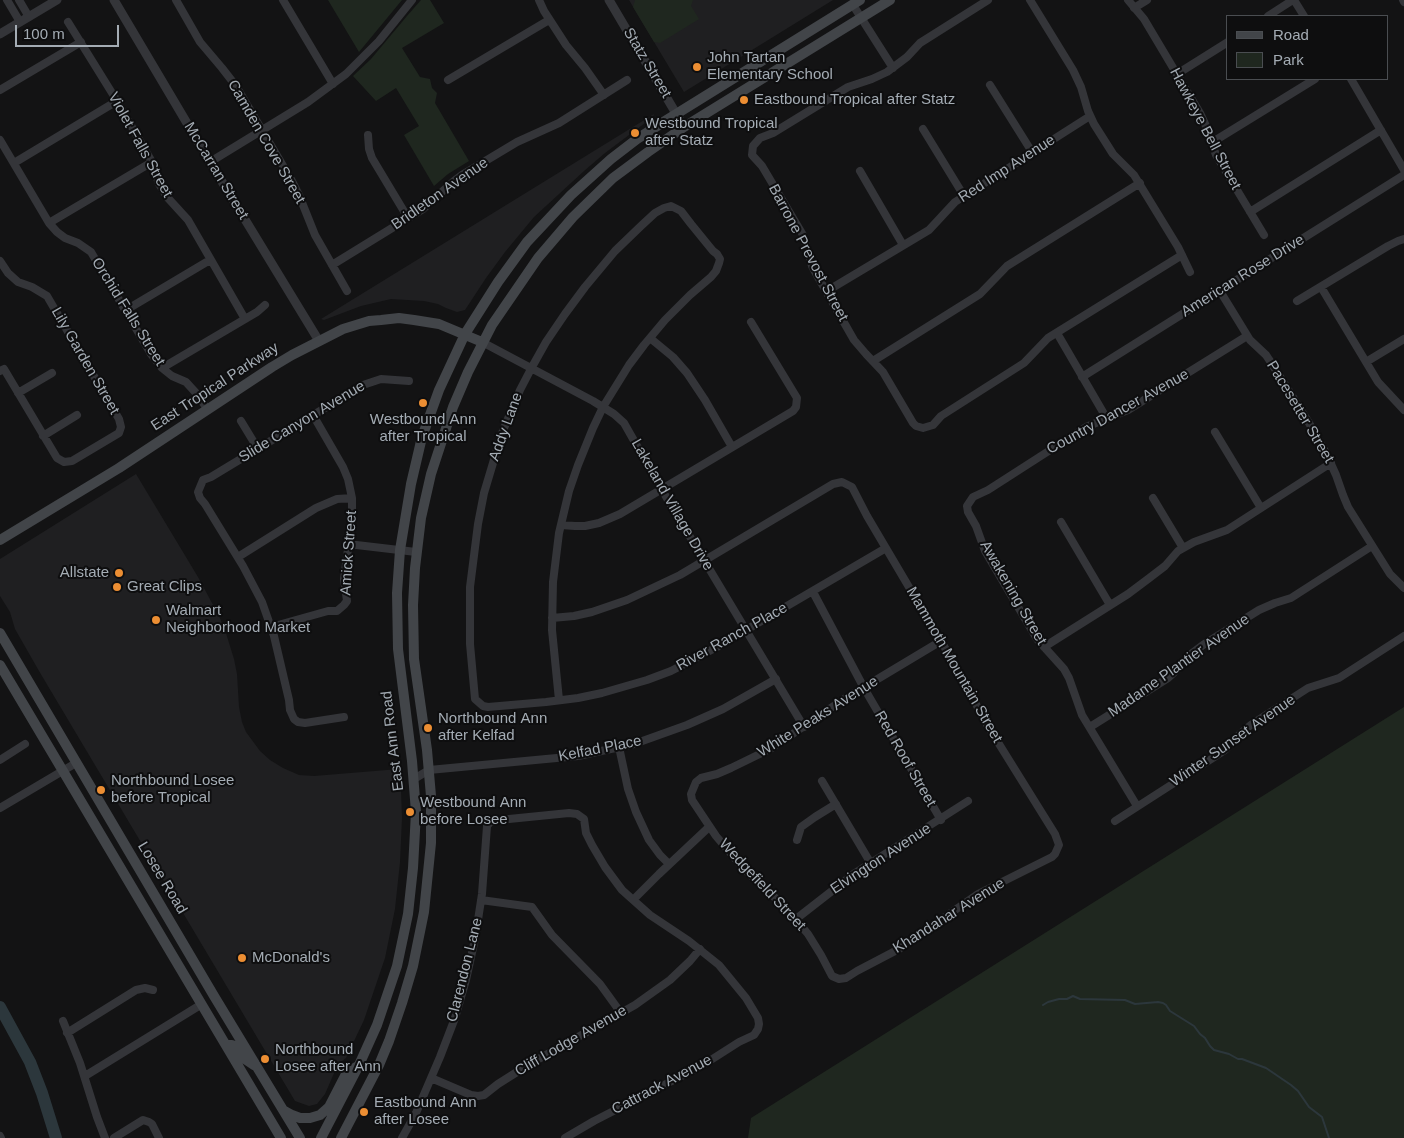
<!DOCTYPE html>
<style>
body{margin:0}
#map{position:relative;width:1404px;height:1138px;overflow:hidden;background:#131314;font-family:Helvetica,sans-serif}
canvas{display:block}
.legend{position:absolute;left:1226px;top:15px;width:162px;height:65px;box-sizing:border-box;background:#0e0e0f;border:1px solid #4a4d51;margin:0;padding:6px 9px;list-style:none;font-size:15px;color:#a4acb4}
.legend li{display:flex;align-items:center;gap:10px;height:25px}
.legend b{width:25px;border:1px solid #4a4d51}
.scale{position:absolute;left:15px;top:25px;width:104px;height:22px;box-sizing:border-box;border:2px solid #a4acb4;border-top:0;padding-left:6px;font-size:15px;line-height:18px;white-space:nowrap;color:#a4acb4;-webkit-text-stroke:4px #0e0e0f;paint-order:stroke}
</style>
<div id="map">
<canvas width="1404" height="1138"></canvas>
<ul class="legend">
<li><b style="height:6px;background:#424549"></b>Road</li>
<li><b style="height:14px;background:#1f271f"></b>Park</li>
</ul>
<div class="scale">100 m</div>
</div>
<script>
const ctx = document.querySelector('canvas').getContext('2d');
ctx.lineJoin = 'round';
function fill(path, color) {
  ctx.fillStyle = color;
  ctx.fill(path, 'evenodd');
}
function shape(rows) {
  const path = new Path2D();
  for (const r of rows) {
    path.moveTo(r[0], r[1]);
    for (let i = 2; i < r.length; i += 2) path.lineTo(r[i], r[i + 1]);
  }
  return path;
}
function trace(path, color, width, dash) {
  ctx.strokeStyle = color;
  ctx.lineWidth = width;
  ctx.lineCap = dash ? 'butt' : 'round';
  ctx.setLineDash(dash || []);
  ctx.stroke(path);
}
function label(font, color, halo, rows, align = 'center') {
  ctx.font = font + ' Helvetica,sans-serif';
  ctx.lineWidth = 4;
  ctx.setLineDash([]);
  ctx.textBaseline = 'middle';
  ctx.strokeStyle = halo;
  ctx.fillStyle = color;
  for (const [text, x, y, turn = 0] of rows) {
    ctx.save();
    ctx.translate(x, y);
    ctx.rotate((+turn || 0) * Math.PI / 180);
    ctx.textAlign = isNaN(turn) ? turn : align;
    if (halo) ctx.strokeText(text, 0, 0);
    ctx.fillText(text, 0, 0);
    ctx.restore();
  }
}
const built = shape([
 [629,0,833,0,684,92],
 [654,114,653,117,605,153,584,171,534,217,505,252,486,278,465,310,457,312,446,308,438,304,424,301,391,299,361,306,324,320,321,319],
 [136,474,198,577,219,616,225,630,234,659,237,674,239,707,242,722,246,732,260,751,270,760,283,768,299,775,314,776,399,769,401,790,402,818,400,862,395,909,385,958,364,1020,346,1058,338,1064,325,1094,317,1104,309,1106,295,1101,39,671,15,629,10,612,0,596,0,559]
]);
const green = shape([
 [328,0,402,0,359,52],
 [421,0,430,0,444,23,402,48,420,77,430,79,432,88,437,93,435,103,469,161,448,174,434,186,404,135,419,126,396,88,376,101,353,76,371,59,407,16],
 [635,0,693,0,691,6,699,19,660,43,654,42,633,7],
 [1404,707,1404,1138,748,1138,751,1118]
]);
const stream = shape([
 [1043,1005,1048,1002,1059,999,1067,999,1073,996,1080,999,1125,1000,1135,1004,1158,1002,1163,1003,1166,1005,1170,1011,1194,1026,1200,1034,1205,1038,1210,1046,1214,1050,1229,1054,1238,1059,1242,1059,1266,1068,1291,1085,1298,1091,1309,1107,1322,1117,1329,1138]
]);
const river = shape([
 [0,1007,30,1062,42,1093,56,1138]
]);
const minor = shape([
 [7,0,20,22],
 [19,0,29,17],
 [176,0,200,42,222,68,236,86,292,181,299,195,315,235,347,291],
 [283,0,333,84],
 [539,0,544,11,566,45,585,68,604,95],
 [988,0,920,43,907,57,887,72,872,79,848,87,773,133,760,138,753,146,752,155,762,166,803,235,812,266,818,277,854,340,866,354,883,372,913,423,916,426,923,428,933,425,941,416,1024,363,1048,338,1182,255],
 [1030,0,1073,70,1081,87,1088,111,1094,124,1113,154,1134,175,1178,247,1190,272],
 [1128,0,1144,19,1200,113,1206,126,1216,155,1264,235],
 [1294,0,1304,16],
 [1403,0,1404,2],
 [853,5,893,68],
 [1134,8,1147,0],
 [1268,16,1293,0],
 [68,22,117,101,152,162,159,184,167,197,188,220,245,319],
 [1177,74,1228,42],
 [1351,79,1404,170],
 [448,80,549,20],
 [990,85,1032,152],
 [0,90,81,42],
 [923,129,964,196],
 [368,135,369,149,372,158,408,218],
 [0,140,49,223,57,232,65,238,78,243,91,252,151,354,162,368,172,376,186,382,196,393,208,410],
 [1211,143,1315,79],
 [210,162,308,102,346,74,379,41,412,0],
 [14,163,117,101],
 [860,171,903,245],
 [1250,212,1381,130],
 [49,223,152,162],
 [0,261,8,273,18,282,32,287,47,296,119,419,121,427,119,433,72,461,64,462,57,458,4,369,0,371],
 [332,265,423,209,454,181,462,175,517,142,559,123,627,80],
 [1321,287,1378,382,1404,410],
 [827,291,929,230,955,202,1090,116],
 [1220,291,1250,340,1266,355,1272,364,1309,423,1326,453,1336,475,1343,495,1348,507,1390,574,1404,588],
 [1297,301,1388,246,1398,241,1404,239],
 [126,310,210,260],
 [1057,333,1107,419],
 [650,338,673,357,687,373,705,400,732,447],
 [482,342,593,401,614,414,624,423,662,490,804,727],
 [873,361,980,294,1007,266,1140,183],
 [1366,362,1404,339],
 [162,368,257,312,265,305],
 [1082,377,1404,175],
 [18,393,52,373],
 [241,421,258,449],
 [1215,432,1261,508],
 [43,436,77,415],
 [1153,498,1183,548],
 [1061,522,1110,605],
 [561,525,575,526,585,526,599,523,620,514,793,411,796,407,797,398,751,322],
 [348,544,416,552],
 [238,557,316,508,337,499,352,498],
 [813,592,864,688,941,820],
 [552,618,574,616,592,612,627,600,680,575,833,484,842,482,852,487,867,516,929,621,941,641,960,674,986,723,1055,834,1059,845,1055,854,1052,857,978,894,899,949,857,971,846,978,839,979,832,976,821,955,808,934,786,908,743,868,716,836,692,800,691,794,696,782,701,778,717,774,731,768,772,748,841,701,941,641],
 [271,627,328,611,337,611,344,605,347,601,344,579,352,519,352,498,348,479,343,467,313,415],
 [1044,647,1128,594,1148,579,1165,566,1178,551,1194,542,1227,530,1331,463],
 [559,700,552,630,553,582,559,533,569,491,578,465,593,428,603,407,629,365,644,345,665,320,690,295,711,277,716,271,719,263,720,259,717,254,713,251,691,224,681,211,671,206,664,208,655,213,642,225,615,251,585,287,565,314,546,342,532,367,520,390,502,433,484,493,478,524,470,587,470,644,475,699,483,706,488,707,546,702,578,698,602,693,647,680,671,671,717,647,886,548],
 [344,717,305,723,298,722,294,719,290,710,289,700,274,636,262,602,243,566,205,504,200,498,198,492,203,480,211,477,363,385,381,379,409,381],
 [1090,727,1168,678,1181,666,1191,654,1203,645,1259,610,1275,603,1291,598,1372,546],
 [619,747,628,789,636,812,649,840,660,855,669,864],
 [0,760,25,744],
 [414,779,429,770,578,756,634,744,687,725,723,709,776,679],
 [822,781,870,862],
 [1137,806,1082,715,1069,678,1064,669,1037,639,985,551,976,526,968,512,967,506,973,497,988,490,1086,427,1128,410,1247,336],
 [0,808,76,763],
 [1115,821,1216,756,1225,750,1241,733,1252,724,1308,688,1339,678,1404,636],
 [797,840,801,827,815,817,836,804],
 [481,900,532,907,552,935,600,984,621,1013],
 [633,900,659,874,709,827],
 [796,919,855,873,968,801],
 [63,1021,80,1063,97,1117,105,1138],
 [67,1033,136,990,145,988,153,990],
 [85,1076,202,1004],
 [431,1078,471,1095,478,1096,484,1095,498,1084,528,1065,635,1005,670,980,690,961,700,949],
 [0,1136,1,1138],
 [114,1138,143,1120,149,1122,152,1124,159,1138],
 [402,1138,416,1113,440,1057,455,1018,466,980,475,939,482,894,487,826,490,822,499,820,569,813,577,814,584,819,586,833,592,845,605,867,622,890,650,915,689,941,719,965,746,998,758,1018,759,1024,758,1029,754,1035,739,1042,703,1065,594,1121,565,1138]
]);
const tertiary = shape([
 [114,0,210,162,319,341],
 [609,0,684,127],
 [0,34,57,0]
]);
const secondary = shape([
 [0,540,119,468,272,367,292,355,343,329,369,321,381,320,399,318,414,320,439,324,482,342],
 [0,633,214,996,300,1138],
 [0,665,281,1138],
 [226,1045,232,1045,236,1047,242,1057,254,1065],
 [283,1110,292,1115,300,1118,310,1118,320,1115,329,1107,346,1074,356,1067],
 [321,1138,359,1065,377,1025,397,966,408,914,413,868,416,812,412,761,398,649,397,593,400,550,411,484,422,437,439,390,465,334,498,282,527,242,571,195,611,159,637,139,665,121,860,0],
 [341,1138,379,1065,389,1041,402,1003,413,966,424,912,431,843,431,796,427,750,414,659,413,605,415,568,421,518,431,474,453,407,468,372,492,325,538,258,573,217,613,178,648,152,684,127,890,0]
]);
const markers = [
 [697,67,5,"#ec8e33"],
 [744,100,5,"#ec8e33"],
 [635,133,5,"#ec8e33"],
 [423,403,5,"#ec8e33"],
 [119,573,5,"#ec8e33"],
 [117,587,5,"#ec8e33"],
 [156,620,5,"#ec8e33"],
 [428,728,5,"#ec8e33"],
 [101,790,5,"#ec8e33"],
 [410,812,5,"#ec8e33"],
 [242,958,5,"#ec8e33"],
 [265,1059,5,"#ec8e33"],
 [364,1112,5,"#ec8e33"]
];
const poiNames = [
 ["John Tartan",707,58],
 ["Elementary School",707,75],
 ["Eastbound Tropical after Statz",754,100],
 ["Westbound Tropical",645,124],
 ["after Statz",645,141],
 ["Westbound Ann",423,420,"center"],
 ["after Tropical",423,437,"center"],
 ["Allstate",109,573,"right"],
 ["Great Clips",127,587],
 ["Walmart",166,611],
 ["Neighborhood Market",166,628],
 ["Northbound Ann",438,719],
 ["after Kelfad",438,736],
 ["Northbound Losee",111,781],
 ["before Tropical",111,798],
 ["Westbound Ann",420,803],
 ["before Losee",420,820],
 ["McDonald's",252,958],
 ["Northbound",275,1050],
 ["Losee after Ann",275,1067],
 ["Eastbound Ann",374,1103],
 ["after Losee",374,1120]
];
const streetNames = [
 ["Statz Street",647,63,59],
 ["Hawkeye Bell Street",1205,129,62],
 ["Camden Cove Street",266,142,60],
 ["Violet Falls Street",140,145,61],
 ["Red Imp Avenue",1007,169,-33],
 ["McCarran Street",216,171,59],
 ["Bridleton Avenue",440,194,-35],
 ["Barrone Prevost Street",808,253,62],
 ["American Rose Drive",1243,276,-32],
 ["Orchid Falls Street",128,312,58],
 ["Lily Garden Street",85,361,60],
 ["East Tropical Parkway",215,387,-33],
 ["Country Dancer Avenue",1118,412,-29],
 ["Pacesetter Street",1300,412,59],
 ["Slide Canyon Avenue",302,422,-31],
 ["Addy Lane",506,427,-70],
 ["Lakeland Village Drive",672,505,60],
 ["Amick Street",349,553,-86],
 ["Awakening Street",1013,593,60],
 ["River Ranch Place",732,637,-29],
 ["Mammoth Mountain Street",954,665,60],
 ["Madame Plantier Avenue",1179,666,-35],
 ["White Peaks Avenue",818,717,-32],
 ["East Ann Road",393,741,-97],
 ["Winter Sunset Avenue",1233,741,-35],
 ["Kelfad Place",600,749,-11],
 ["Red Roof Street",905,759,60],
 ["Elvington Avenue",881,859,-33],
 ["Losee Road",162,878,59],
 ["Wedgefield Street",762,885,47],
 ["Khandahar Avenue",949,916,-32],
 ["Clarendon Lane",465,970,-76],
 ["Cliff Lodge Avenue",571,1041,-30],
 ["Cattrack Avenue",662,1085,-28]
];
fill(built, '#1f1f21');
fill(green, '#1f271f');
trace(stream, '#2c373c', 2);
trace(river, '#2c373c', 12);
trace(minor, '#343539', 8);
trace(tertiary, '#343539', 9);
trace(secondary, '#424549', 10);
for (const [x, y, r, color] of markers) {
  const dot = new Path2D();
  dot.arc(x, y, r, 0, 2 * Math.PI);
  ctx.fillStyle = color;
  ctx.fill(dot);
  trace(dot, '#0e0e0f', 2);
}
label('15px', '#a4acb4', '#0e0e0f', poiNames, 'left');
label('15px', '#a4acb4', '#0e0e0f', streetNames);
</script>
